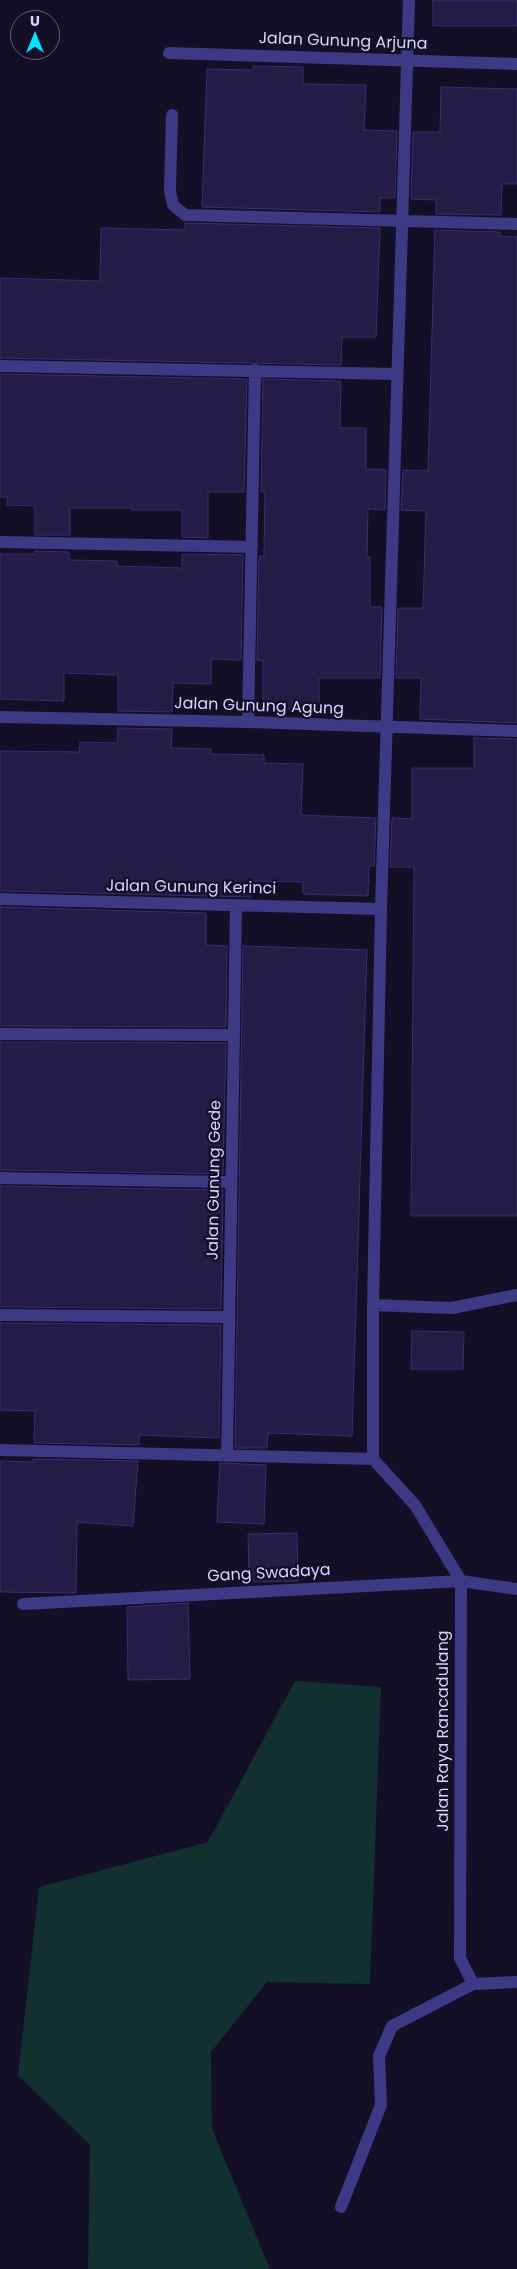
<!DOCTYPE html>
<style>
body{margin:0}
#map{position:relative;width:517px;height:2269px;overflow:hidden;background:#130f26;font-family:Poppins,sans-serif}
canvas{display:block}
.north{position:absolute;left:10px;top:10px;width:50px;height:50px;box-sizing:border-box;background:#130f26;border:1px solid #625e7d;border-radius:50%;rotate:0deg;font-size:14px;font-weight:700;line-height:20px;text-align:center;color:#d9d4ff}
.north::after{content:'';display:block;margin:auto;width:18px;height:22px;background:#00e5ff;clip-path:polygon(50% 0,100% 100%,50% 72%,0 100%)}
</style>
<div id="map">
<canvas width="517" height="2269"></canvas>
<div class="north">U</div>
</div>
<script>
const ctx = document.querySelector('canvas').getContext('2d');
ctx.lineJoin = 'round';
function fill(path, color) {
  ctx.fillStyle = color;
  ctx.fill(path, 'evenodd');
}
function shape(rows) {
  const path = new Path2D();
  for (const r of rows) {
    path.moveTo(r[0], r[1]);
    for (let i = 2; i < r.length; i += 2) path.lineTo(r[i], r[i + 1]);
  }
  return path;
}
function trace(path, color, width, dash) {
  ctx.strokeStyle = color;
  ctx.lineWidth = width;
  ctx.lineCap = dash ? 'butt' : 'round';
  ctx.setLineDash(dash || []);
  ctx.stroke(path);
}
function label(font, color, halo, rows, align = 'center') {
  ctx.font = font + ' Poppins,sans-serif';
  ctx.lineWidth = 4.5;
  ctx.setLineDash([]);
  ctx.textBaseline = 'middle';
  ctx.strokeStyle = halo;
  ctx.fillStyle = color;
  for (const [text, x, y, turn = 0] of rows) {
    ctx.save();
    ctx.translate(x, y);
    ctx.rotate((+turn || 0) * Math.PI / 180);
    ctx.textAlign = isNaN(turn) ? turn : align;
    if (halo) ctx.strokeText(text, 0, 0);
    ctx.fillText(text, 0, 0);
    ctx.restore();
  }
}
const green = shape([
 [295,1681,381,1687,370,1984,267,1982,211,2052,212,2129,270,2269,88,2269,90,2145,18,2075,39,1887,208,1842]
]);
const building = shape([
 [433,0,517,0,517,26,433,26,433,0],
 [253,66,303,67,303,84,366,85,364,130,397,131,395,198,380,198,380,212,202,207,207,69,253,70,253,66],
 [441,87,517,89,517,184,502,184,501,215,436,214,436,200,411,199,413,132,440,132,441,87],
 [185,223,380,228,376,337,342,337,341,365,0,358,0,278,100,281,101,228,185,230,185,223],
 [435,230,500,232,500,236,517,237,517,723,420,719,421,678,396,678,398,608,423,608,426,511,401,510,403,470,428,471,435,230],
 [0,374,247,379,244,492,208,492,208,538,182,537,182,510,132,510,132,508,70,508,70,535,35,535,35,506,7,505,8,497,0,497,0,374],
 [263,379,341,381,340,428,366,428,366,469,386,470,385,510,368,509,367,557,370,557,370,607,382,607,380,678,319,678,319,709,263,708,263,661,257,660,259,556,264,556,265,492,261,492,263,379],
 [35,551,69,552,69,560,117,561,117,566,182,568,182,554,243,555,241,660,211,659,211,684,173,683,172,712,118,711,118,675,64,673,64,701,0,699,0,554,35,554,35,551],
 [118,728,172,729,171,748,211,749,211,754,264,755,264,763,303,764,301,815,376,818,374,866,369,866,368,896,303,894,303,882,251,881,251,897,0,891,0,751,79,752,80,742,117,743,118,728],
 [474,738,517,739,517,1216,411,1216,414,867,390,867,392,818,412,819,412,768,474,768,474,738],
 [0,907,206,913,206,945,227,946,226,1027,0,1026,0,907],
 [243,946,367,950,352,1436,268,1433,267,1448,235,1448,243,946],
 [0,1042,226,1043,223,1174,0,1170,0,1042],
 [0,1186,223,1190,221,1309,0,1307,0,1186],
 [0,1323,221,1325,219,1438,139,1435,139,1445,34,1443,35,1411,0,1410,0,1323],
 [412,1331,464,1332,463,1369,411,1369,412,1331],
 [33,1459,138,1461,133,1526,77,1522,76,1593,0,1592,0,1461,33,1462,33,1459],
 [220,1463,266,1465,264,1524,217,1522,220,1463],
 [297,1533,298,1581,249,1582,248,1534,297,1533],
 [188,1603,190,1679,128,1680,127,1607,188,1603]
]);
const minor = shape([
 [169,53,517,64],
 [172,115,170,191,173,205,185,215,517,224],
 [0,366,397,374],
 [0,542,252,547],
 [0,717,248,722,517,731],
 [248,722,255,370],
 [0,899,381,909],
 [0,1034,234,1035],
 [0,1178,231,1182],
 [373,1305,452,1308,517,1295],
 [0,1315,229,1317],
 [0,1450,373,1459,373,1305,381,909,409,0],
 [227,1456,236,905],
 [373,1459,415,1505,461,1581,460,1958,473,1984,517,1982],
 [23,1604,461,1581,517,1589],
 [341,2207,381,2105,379,2056,392,2026,473,1984]
]);
const streetNames = [
 ["Jalan Gunung Arjuna",343,42,2],
 ["Jalan Gunung Agung",259,707,2],
 ["Jalan Gunung Kerinci",191,888,1],
 ["Jalan Gunung Gede",215,1180,-89],
 ["Gang Swadaya",269,1574,-3],
 ["Jalan Raya Rancadulang",444,1731,-90]
];
fill(green, '#12302f');
fill(building, '#241b47');
trace(building, '#3b2d73', 1);
trace(minor, '#3d3a85', 12);
label('16px', '#d9d4ff', '#130f26', streetNames);
</script>
